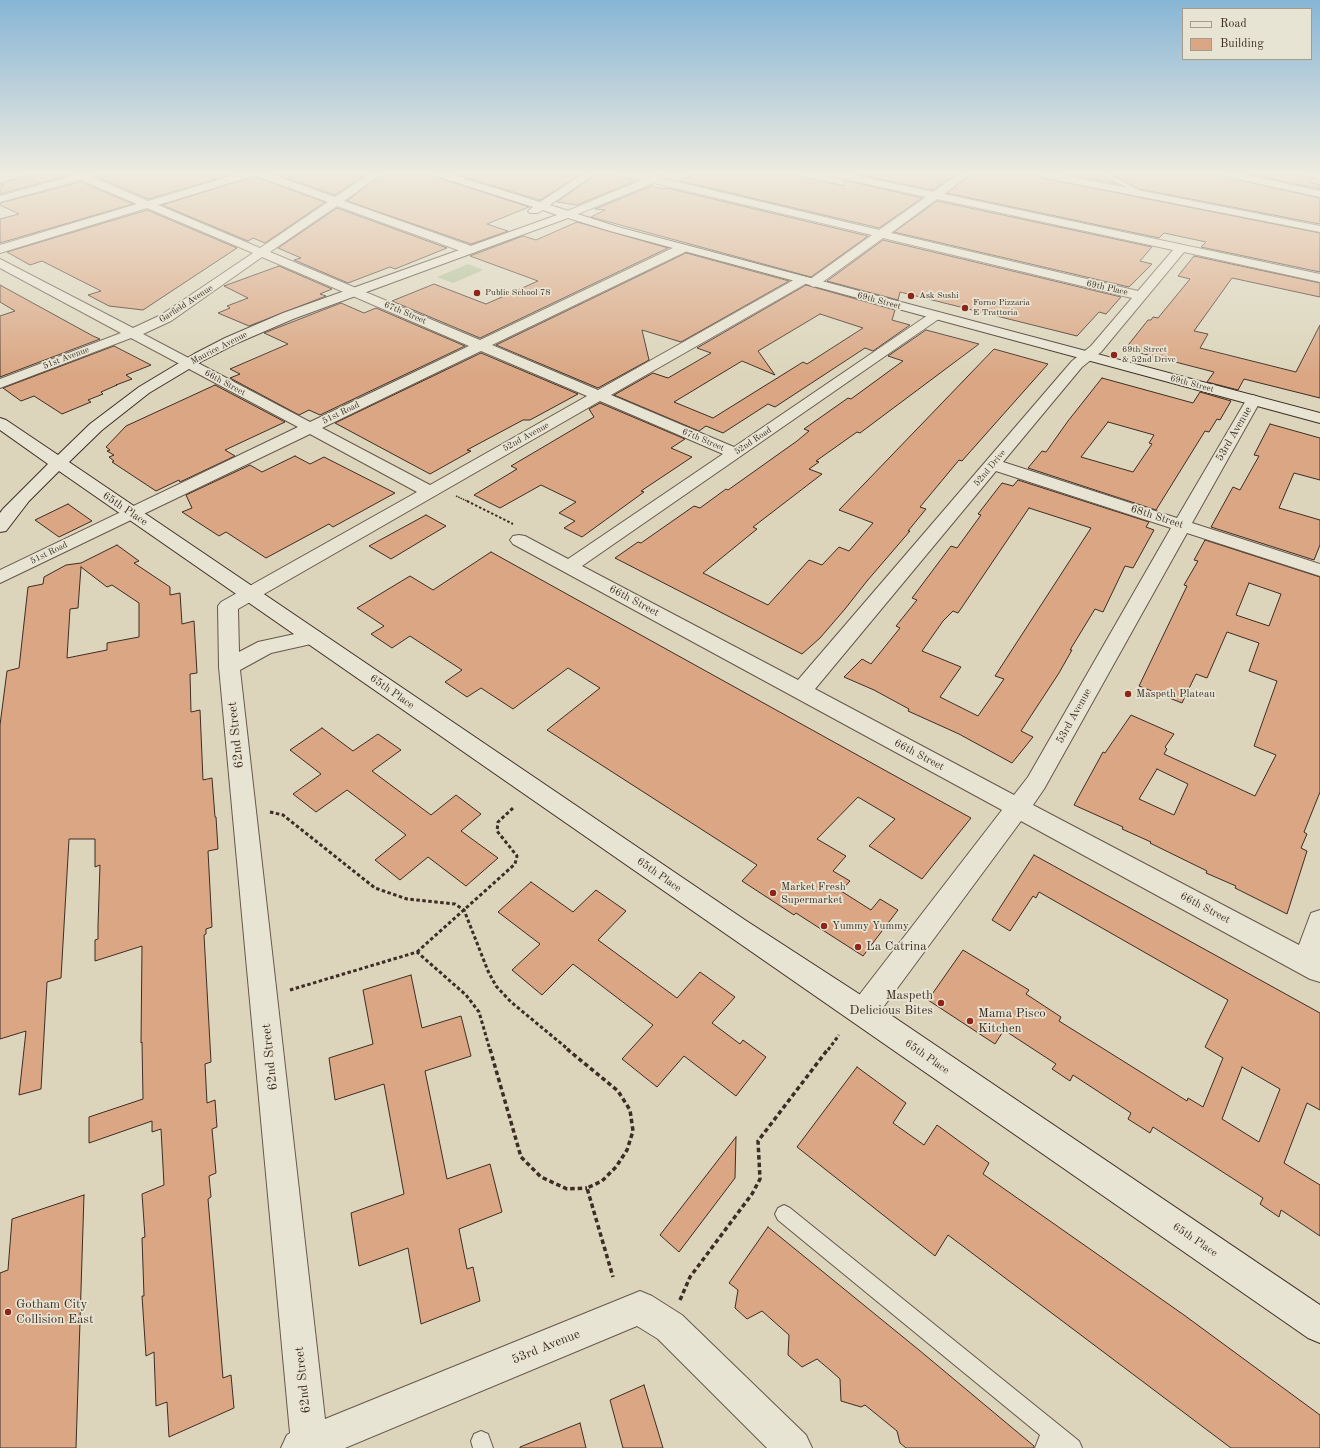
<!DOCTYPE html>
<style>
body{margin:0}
#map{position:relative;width:1320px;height:1448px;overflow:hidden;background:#dcd5bb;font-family:"Old Standard TT",serif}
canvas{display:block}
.legend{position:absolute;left:1182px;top:8px;width:130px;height:52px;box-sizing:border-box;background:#e8e4d3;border:1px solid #a49b8d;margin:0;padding:5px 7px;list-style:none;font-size:12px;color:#3e2d24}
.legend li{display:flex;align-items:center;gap:8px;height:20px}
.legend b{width:20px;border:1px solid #a49b8d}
</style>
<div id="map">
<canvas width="1320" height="1448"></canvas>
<ul class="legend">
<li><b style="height:5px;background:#e8e4d3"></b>Road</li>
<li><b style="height:11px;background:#daa683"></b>Building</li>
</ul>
</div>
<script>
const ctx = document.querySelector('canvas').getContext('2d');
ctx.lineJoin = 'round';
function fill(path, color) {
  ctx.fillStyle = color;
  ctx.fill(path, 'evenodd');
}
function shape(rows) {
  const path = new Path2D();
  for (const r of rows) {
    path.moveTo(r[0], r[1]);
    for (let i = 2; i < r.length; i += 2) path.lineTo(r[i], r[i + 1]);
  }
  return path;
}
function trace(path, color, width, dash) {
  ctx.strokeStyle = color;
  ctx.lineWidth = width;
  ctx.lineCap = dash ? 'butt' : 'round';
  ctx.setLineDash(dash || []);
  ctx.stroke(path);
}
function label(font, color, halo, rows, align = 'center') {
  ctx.font = font + ' "Old Standard TT",serif';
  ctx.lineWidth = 3.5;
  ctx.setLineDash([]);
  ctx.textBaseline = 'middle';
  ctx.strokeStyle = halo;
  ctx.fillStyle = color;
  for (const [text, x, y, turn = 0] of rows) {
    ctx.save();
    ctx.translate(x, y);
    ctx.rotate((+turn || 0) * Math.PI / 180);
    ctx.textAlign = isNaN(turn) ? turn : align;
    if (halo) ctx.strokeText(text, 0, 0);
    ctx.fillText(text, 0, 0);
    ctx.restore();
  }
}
const green = shape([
 [468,264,483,270,453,283,437,277]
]);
const building = shape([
 [34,174,70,175,0,194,0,186,4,185,0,183,34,174],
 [96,174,234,174,148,199,95,176,96,174],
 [254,174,256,177,325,202,265,243,253,238,248,241,162,205,252,177,254,174],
 [274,174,367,174,335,195,274,174],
 [382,174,434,174,436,177,529,207,487,224,508,231,471,244,347,201,382,174],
 [454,174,581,174,540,200,454,174],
 [596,174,610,174,635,181,577,205,557,202,596,174],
 [694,174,789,174,844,186,844,180,922,198,879,228,680,181,694,174],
 [855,174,957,174,933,190,855,174],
 [971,174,1036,174,1042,178,1320,233,1320,272,1201,247,1206,242,1164,233,1159,238,947,193,971,174],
 [1064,174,1100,174,1118,184,1064,174],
 [1111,174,1223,174,1229,178,1320,198,1320,224,1139,189,1111,174],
 [1248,174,1295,174,1314,178,1309,182,1320,185,1320,189,1248,174],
 [81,182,133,204,0,243,0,219,19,214,0,205,0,203,81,182],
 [651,186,664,189,667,188,868,236,811,277,591,217,605,210,595,209,651,186],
 [937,201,1152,247,1140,261,1152,264,1129,287,894,232,937,201],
 [337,208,447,248,395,269,390,267,348,283,294,260,301,258,278,248,337,208],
 [147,210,237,248,143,310,109,306,88,295,101,291,42,261,30,265,7,252,147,210],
 [577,222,668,248,480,338,392,301,434,284,486,304,538,281,470,256,523,236,536,240,577,222],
 [883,240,1121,297,1106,314,1099,312,1077,336,900,292,898,300,827,281,883,240],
 [686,253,789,281,681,342,642,330,649,360,598,388,496,345,686,253],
 [1194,256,1320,283,1320,297,1232,278,1194,331,1208,334,1200,348,1296,372,1320,325,1320,398,1244,379,1238,390,1207,382,1214,372,1125,349,1148,320,1151,320,1153,317,1158,318,1190,279,1178,276,1194,256],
 [279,266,332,289,320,294,326,296,249,326,218,313,230,308,227,306,248,298,224,286,279,266],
 [0,285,93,336,100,339,0,377,0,316,15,311,0,302,0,285],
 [806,285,895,310,892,320,910,325,873,351,865,348,775,407,768,404,723,433,706,426,699,431,614,395,653,373,668,378,711,353,697,348,806,285],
 [820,314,863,328,807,364,803,362,713,418,674,402,742,361,775,375,758,351,820,314],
 [341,303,364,313,376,308,465,346,320,415,309,410,299,415,230,378,240,374,230,369,288,344,264,333,341,303],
 [926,330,979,344,860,433,857,432,816,461,819,462,809,469,822,474,753,527,757,529,703,573,768,605,809,560,822,565,839,547,849,551,873,523,839,510,994,349,1048,364,969,453,962,461,959,460,920,507,926,509,908,531,910,531,867,581,845,609,820,638,802,654,615,558,638,542,641,543,694,506,700,508,726,489,728,490,797,441,809,431,804,429,848,398,851,399,903,361,888,356,926,330],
 [114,346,151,365,126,375,132,379,116,385,117,385,101,392,103,394,88,400,91,402,62,414,34,396,21,401,3,388,114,346],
 [481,353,578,394,530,420,523,420,467,450,471,451,430,474,335,423,481,353],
 [1102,378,1193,403,1200,392,1231,401,1220,420,1217,419,1209,432,1205,431,1156,510,1028,468,1042,451,1046,452,1068,421,1102,378],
 [1108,422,1154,435,1149,443,1152,444,1133,472,1081,457,1108,422],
 [215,385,285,422,225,450,235,456,180,482,179,480,156,491,112,462,114,461,109,457,114,455,107,451,110,450,106,447,126,426,215,385],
 [600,403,685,439,671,448,692,457,641,491,644,492,582,537,564,528,575,521,559,513,576,502,541,485,500,508,474,495,517,469,511,466,594,417,589,409,600,403],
 [1270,424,1320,438,1320,480,1294,473,1279,508,1320,520,1320,545,1314,560,1211,527,1233,487,1240,490,1259,456,1254,455,1270,424],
 [295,456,310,464,324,457,395,493,333,527,329,524,266,558,226,532,219,536,182,512,192,508,186,495,250,465,262,472,295,456],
 [1018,480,1149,522,1146,527,1154,530,1133,568,1125,566,1103,612,1095,609,1070,650,1072,650,1059,673,1021,731,1033,737,1012,763,959,734,908,711,909,709,874,690,844,677,862,659,871,664,900,628,896,626,917,600,912,598,951,546,957,548,981,515,978,514,1002,483,1013,486,1018,480],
 [1029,508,1091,528,995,676,1004,679,978,716,940,697,961,667,922,651,943,621,953,611,958,613,1029,508],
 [68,504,92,521,59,537,35,520,68,504],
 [426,515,446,526,391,559,369,546,426,515],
 [1205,540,1320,577,1320,792,1304,832,1307,834,1301,848,1307,851,1287,914,1235,888,1236,886,1206,873,1207,871,1150,843,1151,842,1122,829,1123,827,1074,805,1103,752,1105,753,1131,715,1174,734,1165,747,1167,749,1164,754,1255,796,1276,755,1254,746,1277,681,1249,671,1259,643,1227,632,1207,678,1196,674,1182,703,1139,686,1187,586,1184,585,1198,561,1194,560,1205,540],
 [1249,583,1281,594,1269,626,1236,615,1249,583],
 [1157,769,1188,784,1174,815,1139,799,1157,769],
 [117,545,139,561,134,563,170,587,170,595,180,593,182,624,194,621,197,673,190,674,191,712,200,710,203,780,212,778,215,817,216,817,218,849,208,851,212,927,206,929,206,934,204,935,211,1062,205,1064,207,1103,215,1100,217,1127,212,1129,216,1173,209,1176,211,1197,208,1199,223,1378,231,1375,234,1408,169,1437,167,1402,156,1406,154,1352,146,1356,142,1296,144,1296,142,1238,145,1237,142,1194,164,1185,161,1129,152,1132,152,1121,89,1143,89,1117,143,1099,142,1042,141,1043,142,946,95,961,95,940,98,939,98,925,100,865,95,867,95,839,69,839,61,978,47,982,41,1089,19,1095,26,1031,0,1039,0,725,7,671,19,668,28,587,43,584,44,577,66,565,81,563,117,545],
 [81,567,107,587,112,585,139,603,139,637,107,643,107,650,67,658,70,609,78,608,81,567],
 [491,552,971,818,922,879,869,846,895,819,858,797,817,839,846,856,833,871,850,881,841,891,871,910,880,899,898,910,863,956,796,913,794,915,742,881,757,865,547,730,600,688,568,668,513,709,481,688,467,697,445,682,462,670,410,636,392,648,371,634,384,626,357,608,410,576,433,590,491,552],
 [322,728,353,751,378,734,401,750,372,771,431,815,456,795,481,814,461,831,498,858,466,886,428,857,400,880,375,860,406,835,347,790,316,812,293,794,321,774,290,750,322,728],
 [1034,855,1320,1013,1320,1110,1307,1103,1284,1163,1320,1185,1320,1236,1281,1210,1279,1217,1260,1204,1263,1198,1153,1127,1150,1133,1128,1119,1131,1113,1073,1075,1070,1081,1052,1069,1056,1064,1004,1030,995,1044,928,1000,963,950,1029,990,1026,994,1061,1017,1059,1021,1187,1101,1188,1098,1203,1107,1223,1058,1205,1047,1228,1000,1039,892,1036,898,1033,896,1010,931,992,920,1034,855],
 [1242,1067,1280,1089,1259,1142,1222,1119,1242,1067],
 [531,882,573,912,596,890,626,911,598,940,677,998,700,972,735,997,712,1023,740,1044,743,1040,766,1057,736,1096,684,1056,657,1087,622,1059,653,1025,573,964,542,995,512,970,540,944,498,912,531,882],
 [411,975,422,1028,461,1016,471,1056,425,1071,447,1179,490,1164,502,1212,459,1229,467,1269,473,1267,480,1301,421,1324,408,1248,359,1266,351,1213,404,1194,384,1084,335,1100,329,1058,373,1044,363,990,411,975],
 [857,1067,906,1103,893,1123,924,1145,937,1125,989,1163,983,1174,1184,1315,1320,1415,1320,1448,1231,1448,948,1235,935,1256,797,1147,857,1067],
 [736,1137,735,1178,679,1252,660,1235,736,1137],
 [84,1195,76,1448,0,1448,0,1273,8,1270,12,1219,84,1195],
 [768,1227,919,1350,1034,1446,1034,1448,906,1448,900,1443,897,1431,865,1405,861,1407,841,1401,840,1379,830,1370,817,1359,802,1367,788,1355,789,1335,762,1311,747,1319,735,1308,738,1290,729,1283,768,1227],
 [644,1385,663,1448,623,1448,610,1400,644,1385],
 [580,1423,586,1448,520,1448,520,1447,580,1423]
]);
const pathFar3 = shape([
 [456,496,469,502]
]);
const pathFar2 = shape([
 [467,501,513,524]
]);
const pathFar1 = shape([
 [270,812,283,815,375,888,407,899,455,904,464,910,488,971,496,986,511,1002,569,1050],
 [417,952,515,864,517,856,497,831,498,822,513,808],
 [290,990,417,952,466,995,479,1012,490,1050],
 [828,1050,839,1035]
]);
const path = shape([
 [490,1049,521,1157,541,1177,567,1189,587,1188],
 [567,1049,618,1091,630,1110,633,1131,627,1150,616,1167,602,1181,587,1188,613,1277],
 [680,1300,690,1277,752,1194,760,1179,758,1141,828,1049]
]);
const lane = shape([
 [1101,174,1108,174,1146,194,1141,195,1101,174],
 [784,1205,790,1208,1079,1441,1082,1448,1035,1448,1040,1435,778,1220,775,1214,778,1208,784,1205],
 [481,1431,488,1434,493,1448,473,1448,471,1441,474,1434,481,1431]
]);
const street = shape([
 [71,174,95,174,92,177,148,201,238,174,253,174,252,176,158,205,260,248,328,202,257,176,256,174,270,174,335,197,369,174,381,174,344,201,474,247,476,250,474,253,466,253,337,206,270,252,480,340,679,245,687,245,689,248,687,251,492,345,598,390,799,277,803,276,809,280,872,235,654,183,573,216,565,216,563,214,565,212,642,180,626,176,625,174,656,175,661,178,879,230,926,197,836,177,831,174,849,174,933,192,959,174,970,174,944,194,1320,274,1320,282,1184,252,1101,352,1082,367,1003,462,1177,518,1248,397,1253,395,1258,397,1261,400,1192,523,1320,564,1320,576,1187,533,1044,789,1033,805,1299,945,1311,913,1320,910,1320,982,1310,979,1021,821,873,1021,863,1025,853,1021,849,1012,853,1003,1002,810,513,544,510,540,513,536,519,535,525,536,568,559,723,454,600,401,238,609,239,652,258,642,313,630,320,632,323,637,320,642,271,653,240,670,325,1419,640,1291,652,1296,682,1315,806,1435,812,1448,767,1448,658,1339,637,1326,345,1448,281,1448,287,1435,290,1433,219,667,218,606,221,602,417,492,310,434,0,583,0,570,298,427,131,338,0,388,0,379,121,333,0,268,0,259,133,328,161,315,253,253,147,208,0,253,0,245,137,204,81,180,0,202,0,196,72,176,71,174],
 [937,199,1173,250,1138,291,891,233,937,199],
 [883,238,1132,298,1091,346,1072,361,798,680,582,566,943,316,941,313,931,313,734,447,611,395,807,283,813,287,817,286,883,238],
 [262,257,469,346,310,422,143,334,171,321,262,257],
 [481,351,587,396,430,485,322,428,481,351],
 [996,471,1171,528,1028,777,1014,795,815,689,996,471],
 [1037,174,1057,174,1320,226,1320,232,1042,177,1037,174],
 [1224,174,1242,174,1320,191,1320,197,1229,177,1224,174]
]);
const secondary = shape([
 [435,174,450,174,540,202,583,174,595,174,550,205,618,227,1320,413,1320,423,610,231,568,218,293,319,235,344,204,360,149,393,102,430,69,462,745,920,873,1003,1320,1305,1320,1343,1308,1338,59,471,29,501,6,531,0,532,0,513,3,509,48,464,0,430,0,418,6,420,58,455,90,424,139,387,194,354,225,338,283,313,557,215,543,210,538,213,530,213,528,211,533,207,436,176,435,174]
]);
const markers = [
 [477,293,4,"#8f2418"],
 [911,296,4,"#8f2418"],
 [965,308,4,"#8f2418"],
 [1114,355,4,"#8f2418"],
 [1128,694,4,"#8f2418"],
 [773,893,4,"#8f2418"],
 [824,926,4,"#8f2418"],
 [858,947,4,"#8f2418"],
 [941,1003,4,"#8f2418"],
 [970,1021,4,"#8f2418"],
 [8,1312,4,"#8f2418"]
];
const farStreetnames = [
 ["69th Place",1107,288,13],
 ["69th Street",879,301,15],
 ["Garfield Avenue",186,304,-33],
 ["67th Street",405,313,23],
 ["Maurice Avenue",219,348,-27],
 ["51st Avenue",66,358,-21],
 ["66th Street",225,383,28],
 ["69th Street",1192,384,15],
 ["51st Road",341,413,-26],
 ["52nd Avenue",526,437,-29],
 ["67th Street",703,440,23],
 ["52nd Road",753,441,-34],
 ["52nd Drive",990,468,-50],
 ["51st Road",49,553,-26]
];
const farPoinames = [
 ["Public School 78",485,293],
 ["Ask Sushi",919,296],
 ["Forno Pizzaria",973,303],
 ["E Trattoria",973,313],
 ["69th Street",1122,350],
 ["& 52nd Drive",1122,360]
];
const streetNames = [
 ["53rd Avenue",1234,434,-60],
 ["65th Place",125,509,34],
 ["68th Street",1157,517,18],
 ["66th Street",634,601,28],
 ["65th Place",392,692,35],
 ["53rd Avenue",1074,716,-61],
 ["66th Street",919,755,28],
 ["65th Place",659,875,35],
 ["66th Street",1205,908,28],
 ["65th Place",927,1057,35],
 ["65th Place",1195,1240,34]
];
const poiNames = [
 ["Maspeth Plateau",1136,694],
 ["Market Fresh",781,887],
 ["Supermarket",781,900],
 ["Yummy Yummy",832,926]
];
const nearStreetnames = [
 ["62nd Street",236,735,-96],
 ["62nd Street",270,1057,-96],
 ["53rd Avenue",546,1347,-22],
 ["62nd Street",303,1380,-96]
];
const nearPoinames = [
 ["La Catrina",866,947],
 ["Maspeth",933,996,"right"],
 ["Delicious Bites",933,1011,"right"],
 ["Mama Pisco",978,1014],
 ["Kitchen",978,1029],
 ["Gotham City",16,1305],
 ["Collision East",16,1320]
];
fill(green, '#adbe93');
fill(building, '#daa683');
trace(building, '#3e2d24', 1);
trace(lane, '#66574a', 2);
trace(street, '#66574a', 2);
trace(secondary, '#3e2d24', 2);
trace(pathFar3, '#3e2d24', 1.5, [1.5, 1]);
trace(pathFar2, '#3e2d24', 2, [2.5, 2]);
trace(pathFar1, '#3e2d24', 3, [3.5, 2.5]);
trace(path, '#3e2d24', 3.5, [4.5, 3]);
fill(lane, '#e8e4d3');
fill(street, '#e8e4d3');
fill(secondary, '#e8e4d3');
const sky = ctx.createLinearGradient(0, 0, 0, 376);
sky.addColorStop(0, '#87b5d5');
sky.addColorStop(0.46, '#efece0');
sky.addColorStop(1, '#efece000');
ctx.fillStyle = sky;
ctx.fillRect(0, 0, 1320, 376);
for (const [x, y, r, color] of markers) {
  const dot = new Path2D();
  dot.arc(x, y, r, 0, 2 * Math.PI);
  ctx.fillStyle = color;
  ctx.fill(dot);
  trace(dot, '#e8e4d3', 1.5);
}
label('9px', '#3e2d24', '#e8e4d3', farStreetnames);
label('9px', '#3e2d24', '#e8e4d3', farPoinames, 'left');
label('11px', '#3e2d24', '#e8e4d3', streetNames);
label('11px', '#3e2d24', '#e8e4d3', poiNames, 'left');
label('13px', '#3e2d24', '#e8e4d3', nearStreetnames);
label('13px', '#3e2d24', '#e8e4d3', nearPoinames, 'left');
</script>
